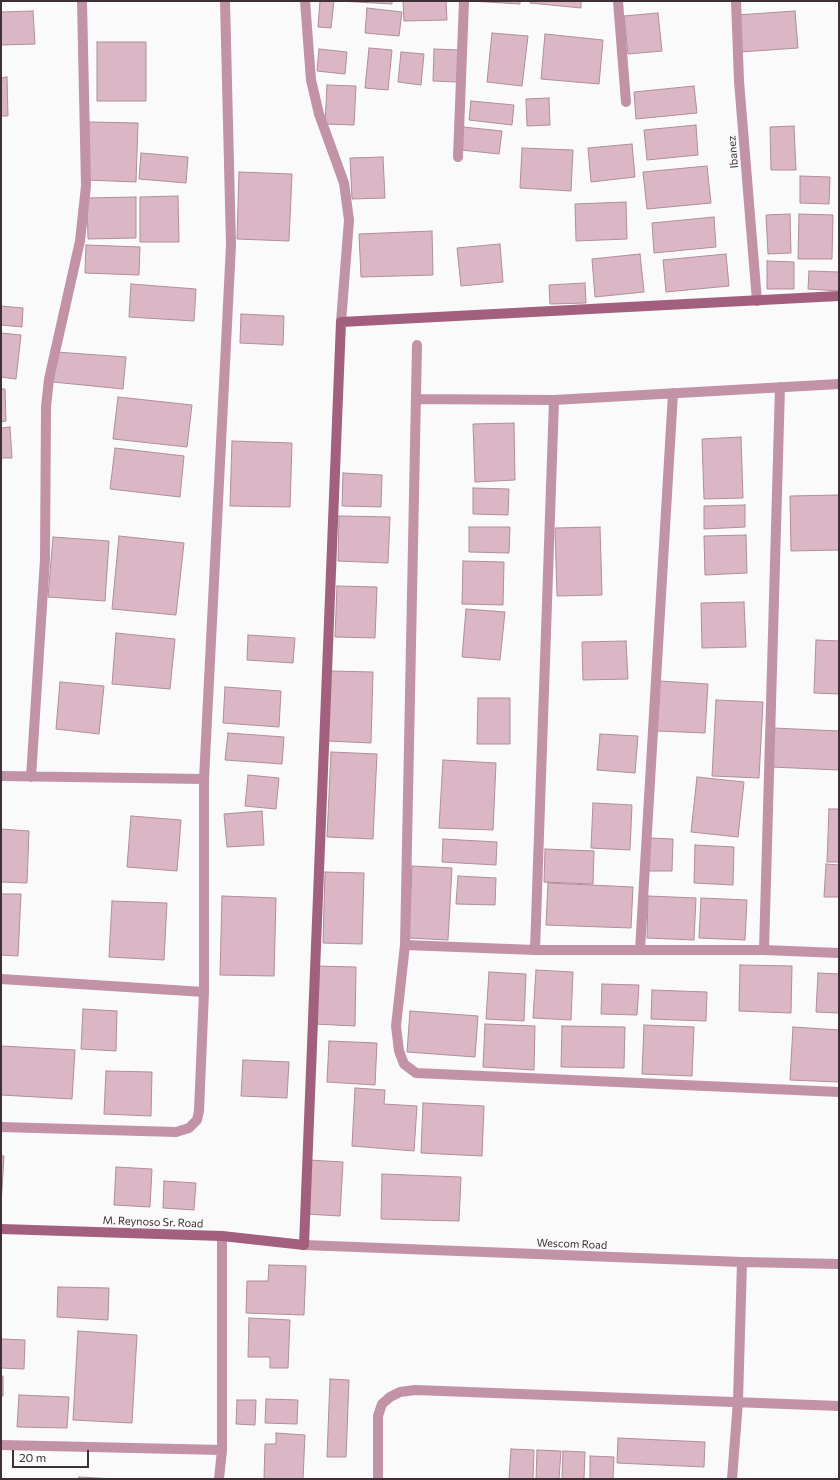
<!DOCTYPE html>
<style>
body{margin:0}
#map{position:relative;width:840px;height:1480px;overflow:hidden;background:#fafafa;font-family:Commissioner,sans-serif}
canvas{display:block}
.frame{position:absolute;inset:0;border:2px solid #3e3036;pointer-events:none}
.scale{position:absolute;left:12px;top:1450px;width:77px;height:18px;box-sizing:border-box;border:2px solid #3e3036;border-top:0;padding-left:5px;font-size:12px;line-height:14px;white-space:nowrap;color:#3e3036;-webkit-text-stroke:3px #fafafa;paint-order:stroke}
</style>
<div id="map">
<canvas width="840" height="1480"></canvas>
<div class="frame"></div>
<div class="scale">20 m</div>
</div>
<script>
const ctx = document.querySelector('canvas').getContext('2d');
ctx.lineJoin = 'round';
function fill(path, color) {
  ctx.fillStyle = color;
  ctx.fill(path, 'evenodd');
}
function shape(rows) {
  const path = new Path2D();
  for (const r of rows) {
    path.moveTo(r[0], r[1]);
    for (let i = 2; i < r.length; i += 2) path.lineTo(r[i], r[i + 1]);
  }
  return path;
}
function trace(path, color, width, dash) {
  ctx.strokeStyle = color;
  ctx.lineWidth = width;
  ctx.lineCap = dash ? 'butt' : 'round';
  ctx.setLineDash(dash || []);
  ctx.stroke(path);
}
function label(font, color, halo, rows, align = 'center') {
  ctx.font = font + ' Commissioner,sans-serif';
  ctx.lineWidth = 3;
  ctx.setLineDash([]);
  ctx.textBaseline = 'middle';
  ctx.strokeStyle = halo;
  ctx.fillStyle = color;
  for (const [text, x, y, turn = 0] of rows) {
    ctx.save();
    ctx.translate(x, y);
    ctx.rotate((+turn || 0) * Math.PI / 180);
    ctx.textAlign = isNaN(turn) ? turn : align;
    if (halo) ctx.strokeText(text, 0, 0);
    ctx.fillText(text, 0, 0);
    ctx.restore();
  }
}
const building = shape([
 [320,1,334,1,331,28,318,27,320,1],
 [339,1,392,1,392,4,339,1],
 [403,1,446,1,447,20,404,21,403,1],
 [470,1,520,1,520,4,470,1],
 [530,1,581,1,581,8,530,3,530,1],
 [367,8,402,12,399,36,365,33,367,8],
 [33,11,35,44,1,45,1,12,33,11],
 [795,11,798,48,740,52,737,15,795,11],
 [658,13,662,51,628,54,624,16,658,13],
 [492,33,528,36,522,86,487,82,492,33],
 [545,34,603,40,599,84,541,79,545,34],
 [97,42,146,42,146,101,97,101,97,42],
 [369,48,392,50,388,90,365,88,369,48],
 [319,49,347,52,345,74,317,71,319,49],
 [434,49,459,50,457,82,433,81,434,49],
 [401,52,424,54,421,85,398,82,401,52],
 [7,77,8,116,1,116,1,78,7,77],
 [327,85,356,86,354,125,325,124,327,85],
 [694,86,697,113,636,119,634,92,694,86],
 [549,98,550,125,527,126,526,99,549,98],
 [471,101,514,105,512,125,469,120,471,101],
 [89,122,138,123,136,182,87,180,89,122],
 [696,125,698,155,647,160,644,130,696,125],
 [794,126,796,170,771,170,770,127,794,126],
 [463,127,502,131,499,154,461,150,463,127],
 [632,144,635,177,591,182,588,148,632,144],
 [522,148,573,150,571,191,520,188,522,148],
 [141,153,188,157,186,183,139,179,141,153],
 [383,157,385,198,352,199,350,158,383,157],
 [707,166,711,203,647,209,643,172,707,166],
 [239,172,292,174,289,241,237,239,239,172],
 [800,176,830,177,829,204,800,203,800,176],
 [178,196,179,242,140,242,140,197,178,196],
 [136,197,136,238,88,239,87,198,136,197],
 [626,202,627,239,576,241,575,204,626,202],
 [790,214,791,253,768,254,766,215,790,214],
 [799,214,833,215,832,259,798,259,799,214],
 [714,217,716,247,654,253,652,223,714,217],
 [432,231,433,275,361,277,359,234,432,231],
 [500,244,503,282,461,286,457,248,500,244],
 [86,245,140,247,139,275,85,273,86,245],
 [640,254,644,292,595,297,592,259,640,254],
 [726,254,729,286,666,292,663,260,726,254],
 [767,261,794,262,794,289,767,289,767,261],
 [809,271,839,272,839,291,808,289,809,271],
 [585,283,586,303,550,304,549,285,585,283],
 [131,284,196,289,194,321,129,317,131,284],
 [1,306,23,308,22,327,1,325,1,306],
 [241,314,284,316,283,345,240,343,241,314],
 [1,333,21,335,16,379,1,377,1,333],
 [56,352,126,357,123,389,53,382,56,352],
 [1,389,5,389,6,421,1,422,1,389],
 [118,397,192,405,187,447,113,439,118,397],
 [514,423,515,480,475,482,473,424,514,423],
 [10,427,12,458,1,458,1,428,10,427],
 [741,437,743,498,704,499,702,439,741,437],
 [232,441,292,443,290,507,230,506,232,441],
 [115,448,184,456,180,497,110,489,115,448],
 [343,473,382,475,381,507,342,506,343,473],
 [473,488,509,489,508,515,473,514,473,488],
 [839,495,839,550,791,551,790,496,839,495],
 [745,505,745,527,704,529,704,506,745,505],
 [339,516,390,517,388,563,338,561,339,516],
 [469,527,510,527,509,553,469,552,469,527],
 [600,527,602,595,557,596,555,528,600,527],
 [746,535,747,573,705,575,704,536,746,535],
 [119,536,184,543,176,615,112,609,119,536],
 [53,537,109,541,105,601,48,597,53,537],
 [463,561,504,562,503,605,462,604,463,561],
 [337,586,377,587,375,638,335,637,337,586],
 [744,602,746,647,702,648,701,603,744,602],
 [466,609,505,612,500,660,462,657,466,609],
 [116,633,175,639,170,689,112,684,116,633],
 [248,635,295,638,293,663,247,660,248,635],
 [816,640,839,641,839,694,814,693,816,640],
 [626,641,628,679,583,680,582,642,626,641],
 [330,671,373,672,371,743,328,741,330,671],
 [660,681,708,684,705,733,657,731,660,681],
 [60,682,104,686,99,734,56,729,60,682],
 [225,687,281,691,279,727,223,723,225,687],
 [478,698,510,698,510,744,477,744,478,698],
 [716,700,763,702,759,778,712,776,716,700],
 [773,728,839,731,839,770,771,767,773,728],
 [228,733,284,737,282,764,225,760,228,733],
 [600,734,638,736,635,773,597,770,600,734],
 [331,752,377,754,373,839,327,837,331,752],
 [443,760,496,763,493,830,439,828,443,760],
 [248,775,279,778,276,809,245,806,248,775],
 [697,777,744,782,738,837,691,832,697,777],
 [593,803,632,805,630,850,591,848,593,803],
 [829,809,839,809,839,862,827,862,829,809],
 [262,811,264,845,227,847,224,814,262,811],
 [131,816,181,820,177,871,127,867,131,816],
 [1,829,29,831,27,883,1,882,1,829],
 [650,838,673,839,672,871,649,871,650,838],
 [443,839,497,842,496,865,442,862,443,839],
 [695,845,734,847,733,885,694,883,695,845],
 [545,849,594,851,593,884,544,882,545,849],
 [826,864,839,865,839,897,824,897,826,864],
 [412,866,452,868,448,940,409,938,412,866],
 [325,872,364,873,362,944,323,943,325,872],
 [458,876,496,878,495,905,456,904,458,876],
 [548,883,633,887,631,928,546,925,548,883],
 [1,894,21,894,18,956,1,955,1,894],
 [222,896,276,898,274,976,220,975,222,896],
 [648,896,696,898,694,940,647,938,648,896],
 [701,898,747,900,745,940,699,938,701,898],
 [112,901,167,903,164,960,109,957,112,901],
 [740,965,792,966,791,1013,739,1011,740,965],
 [317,966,356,967,355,1026,314,1024,317,966],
 [536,970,573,972,571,1020,533,1018,536,970],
 [489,972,526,974,524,1021,486,1019,489,972],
 [818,973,839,974,839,1013,816,1012,818,973],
 [602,984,639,985,637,1015,601,1014,602,984],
 [652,990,707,992,706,1021,651,1019,652,990],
 [83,1009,117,1011,116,1051,81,1049,83,1009],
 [410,1011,478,1016,475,1057,407,1052,410,1011],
 [485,1024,535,1026,534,1070,483,1067,485,1024],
 [644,1025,694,1027,692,1076,642,1074,644,1025],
 [562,1026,625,1027,624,1068,561,1067,562,1026],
 [793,1027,839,1030,839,1082,790,1080,793,1027],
 [329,1041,377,1043,375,1085,327,1082,329,1041],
 [1,1046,75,1050,72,1099,1,1095,1,1046],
 [243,1060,289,1062,287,1098,241,1096,243,1060],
 [106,1071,152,1072,151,1116,104,1114,106,1071],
 [355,1088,385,1090,384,1104,417,1106,414,1151,352,1146,355,1088],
 [423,1103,484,1106,482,1156,421,1153,423,1103],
 [1,1156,4,1156,1,1205,1,1156],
 [309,1160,343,1162,340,1216,306,1214,309,1160],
 [116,1167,152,1169,150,1207,114,1205,116,1167],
 [382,1174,461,1177,459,1221,381,1219,382,1174],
 [164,1181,196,1183,194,1210,163,1208,164,1181],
 [269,1265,306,1266,304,1315,246,1313,247,1281,268,1281,269,1265],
 [58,1287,109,1288,108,1320,57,1317,58,1287],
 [249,1318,290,1320,288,1368,270,1368,270,1357,248,1357,249,1318],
 [78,1331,137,1335,132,1423,73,1420,78,1331],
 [1,1339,25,1340,24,1369,1,1368,1,1339],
 [1,1376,3,1376,3,1396,1,1396,1,1376],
 [330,1379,349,1380,346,1457,327,1457,330,1379],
 [19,1395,69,1397,67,1428,17,1427,19,1395],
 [266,1399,298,1400,297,1424,265,1423,266,1399],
 [237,1400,256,1400,255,1425,236,1424,237,1400],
 [276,1433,305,1435,303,1479,264,1479,265,1444,276,1444,276,1433],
 [618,1438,705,1442,704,1467,617,1463,618,1438],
 [511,1449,534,1450,533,1479,509,1479,511,1449],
 [537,1450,561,1451,559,1479,536,1479,537,1450],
 [563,1451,585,1452,584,1479,562,1479,563,1451],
 [590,1456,614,1457,613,1479,590,1479,590,1456],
 [79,1477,116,1479,78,1479,79,1477]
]);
const street = shape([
 [305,1,311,80,319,114,344,183,349,220,341,322],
 [618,1,626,102],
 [736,1,739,81,757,301],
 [458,157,464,1],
 [417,345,405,945,396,1026,399,1051,404,1064,416,1073,839,1092],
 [416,399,554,400,839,384],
 [1,776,204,779],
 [31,777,45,559,46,407,49,379,80,241,86,186,82,1],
 [405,945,535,950,764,950,839,953],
 [535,950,554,400],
 [640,950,673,393],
 [764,950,780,387],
 [1,979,204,992],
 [1,1127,176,1132,189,1128,197,1120,199,1111,204,992,204,779,231,245,225,1],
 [304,1245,742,1262,839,1264],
 [1,1445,222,1450],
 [219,1479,222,1450,222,1236],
 [378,1479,378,1416,382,1404,390,1397,400,1392,415,1390,839,1406],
 [732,1479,738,1401,742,1262]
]);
const secondary = shape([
 [1,1229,222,1236,304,1245,341,322,839,296]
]);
const streetNames = [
 ["Ibanez",733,152,-95],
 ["M. Reynoso Sr. Road",153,1222,2],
 ["Wescom Road",572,1244,2]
];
fill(building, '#dbb6c5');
trace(building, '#b08d9b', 1);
trace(street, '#c292a6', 10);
trace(secondary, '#a35f7e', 10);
label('11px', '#3e3036', '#fafafa', streetNames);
</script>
